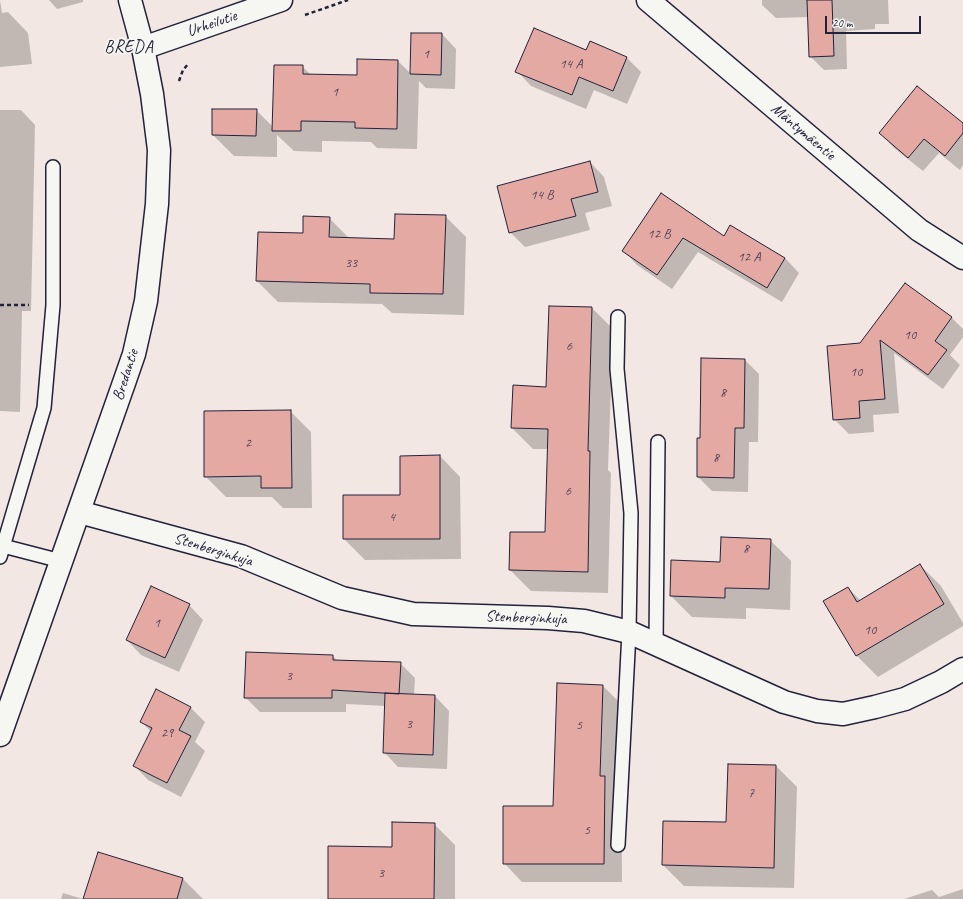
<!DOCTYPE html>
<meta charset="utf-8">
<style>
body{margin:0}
#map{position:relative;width:963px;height:899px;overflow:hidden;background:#f2e7e2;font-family:Caveat,sans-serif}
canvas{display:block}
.scale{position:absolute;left:825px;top:16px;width:96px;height:18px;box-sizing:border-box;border:2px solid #22223b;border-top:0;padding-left:5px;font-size:12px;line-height:14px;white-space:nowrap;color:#22223b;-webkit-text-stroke:3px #f6f6f2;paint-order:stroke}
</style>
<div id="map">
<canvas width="963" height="899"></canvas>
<div class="scale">20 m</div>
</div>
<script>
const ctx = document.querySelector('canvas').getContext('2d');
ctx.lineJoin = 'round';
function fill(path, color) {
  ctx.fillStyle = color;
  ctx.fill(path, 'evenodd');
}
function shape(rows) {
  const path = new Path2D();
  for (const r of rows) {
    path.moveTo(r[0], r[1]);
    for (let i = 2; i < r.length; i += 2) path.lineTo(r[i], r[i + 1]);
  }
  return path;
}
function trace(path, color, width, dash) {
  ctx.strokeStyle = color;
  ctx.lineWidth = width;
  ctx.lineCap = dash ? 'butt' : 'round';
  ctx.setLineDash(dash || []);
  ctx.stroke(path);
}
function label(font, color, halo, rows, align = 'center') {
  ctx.font = font + ' Caveat,sans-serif';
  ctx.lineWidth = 3.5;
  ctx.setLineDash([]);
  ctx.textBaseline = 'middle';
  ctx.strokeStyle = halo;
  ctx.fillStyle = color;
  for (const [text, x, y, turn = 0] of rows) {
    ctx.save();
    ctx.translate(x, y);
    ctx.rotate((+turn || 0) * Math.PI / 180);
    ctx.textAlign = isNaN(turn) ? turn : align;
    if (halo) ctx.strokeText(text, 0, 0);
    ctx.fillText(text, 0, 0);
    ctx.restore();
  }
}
const shadow = shape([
 [0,0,2,13,8,12,28,33,32,64,0,67],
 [49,0,83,0,83,2,57,9],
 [762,0,888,0,889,24,875,24,875,29,846,31,847,69,824,70,810,56,809,17,776,18,762,5],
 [442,34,456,49,455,89,426,88,419,81,417,149,377,148,371,142,322,141,322,152,294,151,277,135,277,157,234,156,213,135,256,110,273,127,302,66,311,75,357,76,398,61,411,74],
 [590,42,627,58,641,72,627,104,594,90,586,109,531,86,517,71,587,51],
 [0,110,21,110,35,125,31,311,22,311,20,412,0,411],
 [963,124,963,165,960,170,939,153,923,171,894,148,880,133],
 [590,162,604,177,612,206,585,213,590,230,525,247,510,232],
 [661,194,724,237,785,258,799,273,782,302,698,252,672,289,637,265,623,250],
 [445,216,466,237,464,315,392,313,382,304,278,302,257,281,304,234,329,218,350,239,395,240],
 [905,284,952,318,963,329,963,337,950,355,960,365,943,389,894,353,899,413,873,415,874,432,849,434,834,419,860,344],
 [550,307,592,308,613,329,608,470,611,473,608,593,531,591,510,570,546,533,548,449,533,449,512,428,547,388],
 [745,360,759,374,758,442,749,442,748,492,712,491,698,477,701,439],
 [290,411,311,432,312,508,283,508,272,497,226,497,205,476],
 [440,456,460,477,461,559,365,560,344,539,401,496],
 [770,540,791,561,790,610,746,608,746,619,692,617,671,596,721,563],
 [920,565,941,586,963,623,963,626,878,677,857,656,825,602,848,588,861,601],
 [189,605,203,620,179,672,141,655,127,640],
 [333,656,338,661,400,663,415,678,414,695,435,696,449,711,447,769,398,767,384,752,386,706,346,704,346,712,260,712,245,697],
 [603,686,621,704,622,882,522,882,504,863,554,807],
 [191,708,205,722,195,742,205,751,181,797,148,780,134,765,151,732,141,721],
 [776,766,797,787,794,888,684,886,663,865,727,823],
 [434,824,455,845,455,899,329,899,393,848],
 [183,879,203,899,84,899],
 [963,889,963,899,904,899,932,890,939,897],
 [63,893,83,899,61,899]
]);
const building = shape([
 [807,0,832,0,834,56,809,57,807,0],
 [534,28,586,50,590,41,627,57,613,91,579,77,572,95,515,72,534,28],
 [411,33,442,33,441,75,410,74,411,33],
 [357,59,398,60,397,129,355,128,355,122,301,121,301,131,272,131,274,65,303,65,303,74,357,75,357,59],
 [917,86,963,123,963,133,945,156,924,139,908,158,879,133,917,86],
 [212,109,257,109,256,136,212,135,212,109],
 [590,161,598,192,571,199,576,216,509,233,497,186,590,161],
 [661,193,724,236,730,225,785,258,767,288,683,238,657,275,622,251,661,193],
 [395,214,446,215,443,294,370,293,370,284,256,281,258,232,303,233,303,216,330,217,329,237,394,239,395,214],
 [905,283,952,317,935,341,947,350,928,375,880,340,885,399,859,401,860,418,833,420,827,346,860,343,905,283],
 [549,306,592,307,588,451,590,451,588,572,509,570,510,532,545,532,548,429,511,428,513,385,546,387,549,306],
 [701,358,745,359,744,428,735,428,734,478,697,477,697,438,700,438,701,358],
 [291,410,292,488,261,488,261,476,204,477,204,411,291,410],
 [440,455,440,539,343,539,343,495,400,495,400,456,440,455],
 [721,537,771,539,769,589,725,588,725,598,670,596,671,560,720,562,721,537],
 [920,564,944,604,856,656,823,601,848,587,857,602,920,564],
 [151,586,190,604,165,658,126,640,151,586],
 [246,652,333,655,333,660,401,662,399,694,332,690,332,698,244,698,246,652],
 [557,683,603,685,600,776,605,776,604,864,503,864,503,806,553,806,557,683],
 [156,689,191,707,179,730,191,736,167,783,133,766,152,728,140,722,156,689],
 [385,693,435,695,433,755,383,753,385,693],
 [728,764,776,765,774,868,662,865,663,821,726,822,728,764],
 [392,822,435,823,434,899,328,899,328,846,392,847,392,822],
 [98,852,183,878,177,899,83,899,98,852]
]);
const path = shape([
 [305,15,348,0],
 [179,81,183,70,189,63],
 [0,305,29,305]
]);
const service = shape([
 [3,546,61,561],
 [0,557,44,408,53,305,53,167],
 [656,643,658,442],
 [618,845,629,632,631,513,617,369,618,317]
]);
const minor = shape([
 [648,0,919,230,963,258],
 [143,48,281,0],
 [79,512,241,556,342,598,413,614,548,618,584,621,629,632,784,702,817,711,843,714,875,707,905,699,941,682,963,669]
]);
const tertiary = shape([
 [0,735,125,380,134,354,146,301,157,204,159,150,152,94,143,48,130,0]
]);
const numberNames = [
 ["1",426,54],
 ["14 A",571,64],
 ["1",335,92],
 ["14 B",542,195],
 ["12 B",659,234],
 ["12 A",749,257],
 ["33",351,263],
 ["10",910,335],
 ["6",569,346],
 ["10",856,372],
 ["8",723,393],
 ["2",248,443],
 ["8",716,458],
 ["6",568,491],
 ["4",392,517],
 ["8",746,549],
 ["1",157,623],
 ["10",870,630],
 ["3",289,676],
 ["3",409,724],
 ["5",579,725],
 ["29",167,733],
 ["7",751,793],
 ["5",587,830],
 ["3",381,873]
];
const streetNames = [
 ["Urheilutie",212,24,-19],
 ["Mäntymäentie",803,132,40],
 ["Bredantie",126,375,-72],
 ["Stenberginkuja",213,550,17],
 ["Stenberginkuja",526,618,2]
];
const neighbourhoodNames = [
 ["BREDA",129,48]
];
fill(shadow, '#0003');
fill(building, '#e4a9a3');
trace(building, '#22223b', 1);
trace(service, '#22223b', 16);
trace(minor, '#22223b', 25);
trace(tertiary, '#22223b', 25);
trace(path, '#22223b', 2.5, [4, 3]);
trace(service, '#f6f6f2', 13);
trace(minor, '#f6f6f2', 22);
trace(tertiary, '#f6f6f2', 22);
label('14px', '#524455', null, numberNames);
label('16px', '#22223b', '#f6f6f2', streetNames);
ctx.letterSpacing = '1px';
label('17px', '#22223b', '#f6f6f2', neighbourhoodNames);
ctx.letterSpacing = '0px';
</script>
